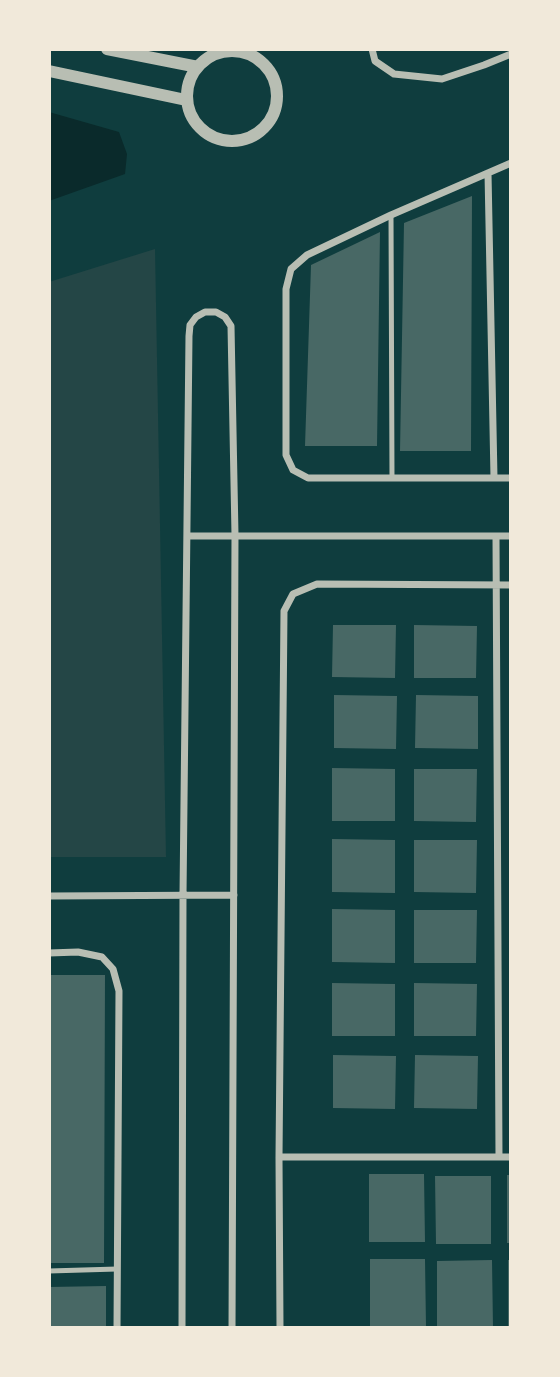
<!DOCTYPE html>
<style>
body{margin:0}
#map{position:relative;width:560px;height:1377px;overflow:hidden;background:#0f3d3e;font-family:Arial,sans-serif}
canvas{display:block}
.frame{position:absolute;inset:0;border:51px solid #f1e9da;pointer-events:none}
</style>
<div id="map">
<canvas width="560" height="1377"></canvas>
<div class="frame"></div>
</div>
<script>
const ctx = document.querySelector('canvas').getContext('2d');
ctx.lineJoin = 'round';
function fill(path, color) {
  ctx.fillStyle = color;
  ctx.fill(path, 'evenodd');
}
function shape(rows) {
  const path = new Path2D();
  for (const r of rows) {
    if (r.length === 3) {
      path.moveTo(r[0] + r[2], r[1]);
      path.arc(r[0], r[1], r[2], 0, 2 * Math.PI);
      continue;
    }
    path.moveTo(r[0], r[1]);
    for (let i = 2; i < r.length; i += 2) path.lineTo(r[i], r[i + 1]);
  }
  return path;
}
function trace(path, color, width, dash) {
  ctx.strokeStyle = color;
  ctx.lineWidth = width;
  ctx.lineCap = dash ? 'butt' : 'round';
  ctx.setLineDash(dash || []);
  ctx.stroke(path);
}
const green = shape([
 [155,249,166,857,49,857,49,282]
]);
const water = shape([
 [49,112,119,132,127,154,125,174,49,201]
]);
const building = shape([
 [472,196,471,451,400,451,404,223],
 [380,232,377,446,305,446,311,265],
 [333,625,396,625,395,678,332,677],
 [414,625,477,626,476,678,414,678],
 [334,695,397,696,396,749,334,748],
 [416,695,478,696,478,749,415,748],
 [332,768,395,769,395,821,332,821],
 [414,769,477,769,476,822,414,821],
 [332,839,395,840,395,893,332,892],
 [414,840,477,840,476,893,414,892],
 [332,909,395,910,395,963,332,962],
 [414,910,477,910,476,963,414,963],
 [49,975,105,975,104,1263,49,1263],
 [332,983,395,984,395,1036,332,1036],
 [414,983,477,984,476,1036,414,1036],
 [333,1055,396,1056,395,1109,333,1108],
 [415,1055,478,1056,477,1109,414,1108],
 [369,1174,424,1174,425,1242,369,1242],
 [507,1175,511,1175,511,1243,507,1243],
 [435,1176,491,1176,491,1244,436,1244],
 [370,1259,425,1259,426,1327,370,1327],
 [492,1260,493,1328,437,1328,437,1261],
 [508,1260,511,1260,511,1328,508,1328],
 [106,1286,106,1328,49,1328,49,1287]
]);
const service = shape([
 [391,215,392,478],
 [49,1271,117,1269]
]);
const minor = shape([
 [372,49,375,61,394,74,442,79,484,65,511,54],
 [511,163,391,215,307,255,291,269,286,289,286,455,293,470,308,478,511,478],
 [488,173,494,478],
 [187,536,511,536],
 [496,536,499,1157],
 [49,896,234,895],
 [49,953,78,952,102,957,113,969,119,991,117,1328],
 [279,1157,511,1157],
 [182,1328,183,895,189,336,190,325,196,317,205,312,216,312,225,317,231,326,235,535,232,1328],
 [280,1328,279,1157,284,611,293,594,317,584,511,585]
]);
const tertiary = shape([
 [107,49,198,67],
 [232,96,45],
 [49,71,186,100]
]);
fill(green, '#244646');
fill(water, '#0a2a2b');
fill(building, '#486865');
trace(service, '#b8beb3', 5);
trace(minor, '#b8beb3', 7);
trace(tertiary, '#b8beb3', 12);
</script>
